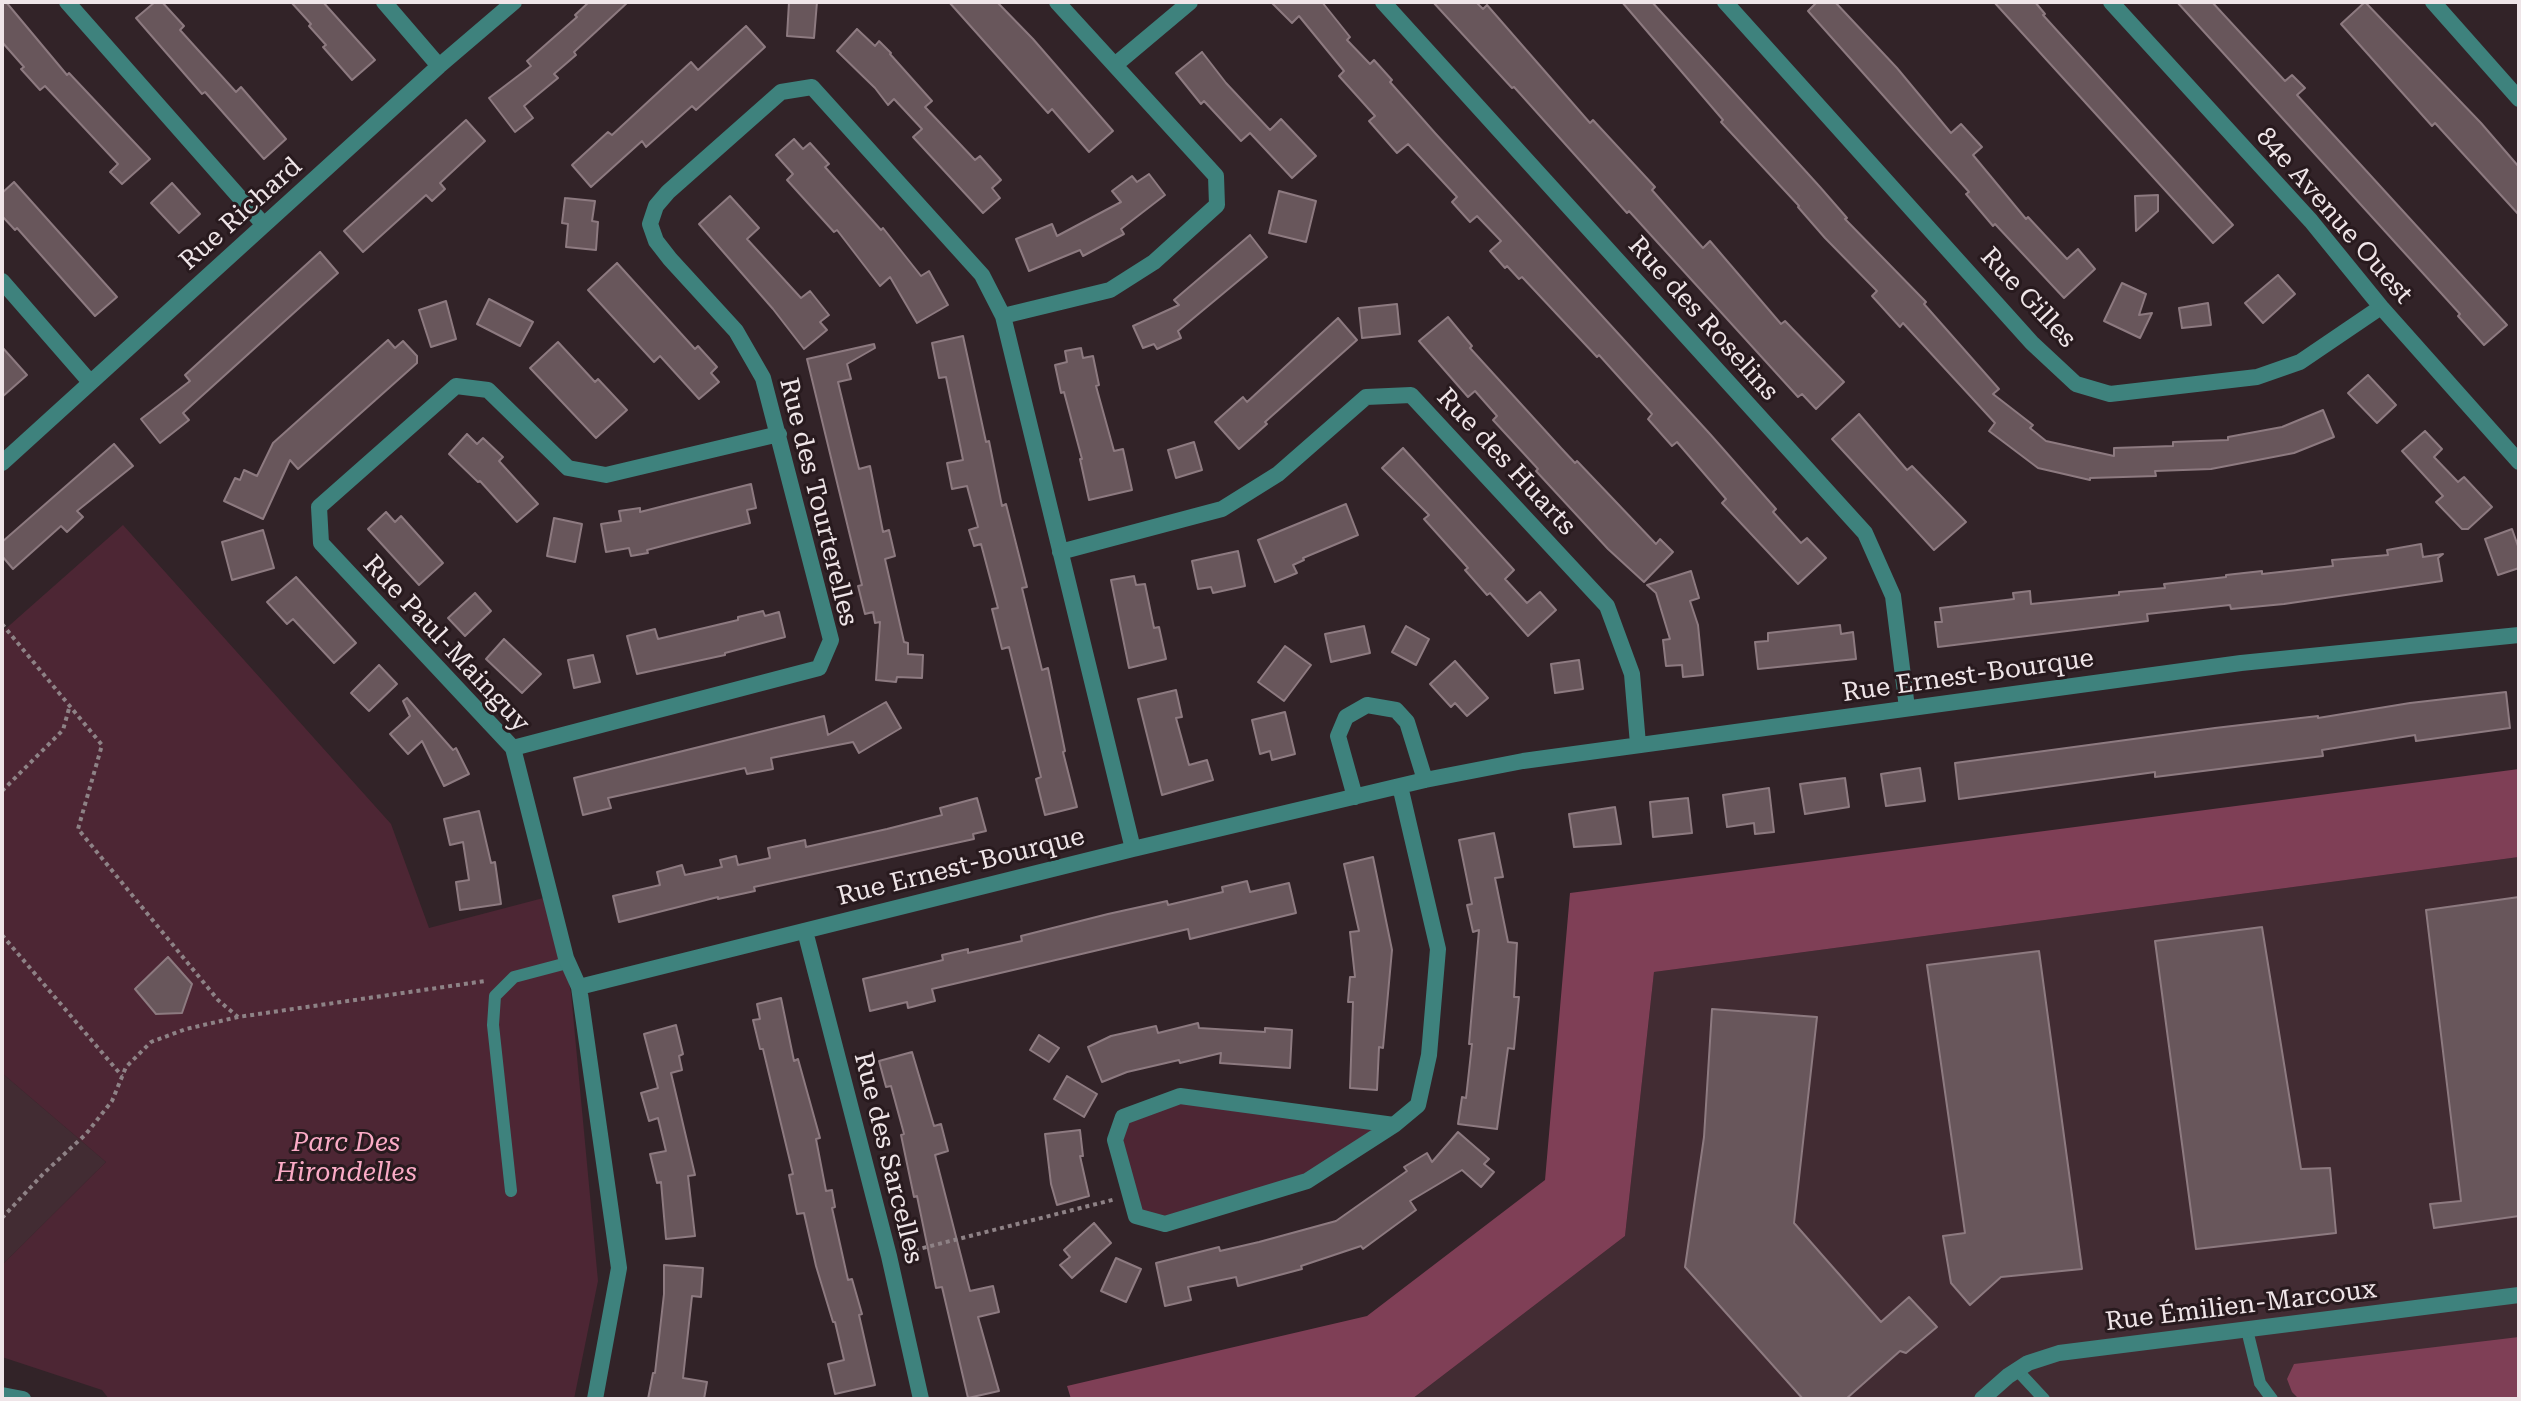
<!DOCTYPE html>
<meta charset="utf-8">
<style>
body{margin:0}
#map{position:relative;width:2521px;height:1401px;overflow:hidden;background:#322328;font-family:"Roboto Serif",serif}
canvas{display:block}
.frame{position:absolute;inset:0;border:4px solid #efe5e8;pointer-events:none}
</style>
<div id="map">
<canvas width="2521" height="1401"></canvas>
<div class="frame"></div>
</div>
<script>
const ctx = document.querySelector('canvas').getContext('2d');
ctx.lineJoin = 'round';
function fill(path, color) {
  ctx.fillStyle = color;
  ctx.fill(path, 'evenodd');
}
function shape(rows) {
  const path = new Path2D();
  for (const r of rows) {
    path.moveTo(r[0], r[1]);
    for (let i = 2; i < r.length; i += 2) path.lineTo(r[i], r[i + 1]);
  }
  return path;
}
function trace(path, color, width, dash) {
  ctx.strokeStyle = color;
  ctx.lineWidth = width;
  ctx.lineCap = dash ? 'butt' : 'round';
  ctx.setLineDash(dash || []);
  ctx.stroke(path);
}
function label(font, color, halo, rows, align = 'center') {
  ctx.font = font + ' "Roboto Serif",serif';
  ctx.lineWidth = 6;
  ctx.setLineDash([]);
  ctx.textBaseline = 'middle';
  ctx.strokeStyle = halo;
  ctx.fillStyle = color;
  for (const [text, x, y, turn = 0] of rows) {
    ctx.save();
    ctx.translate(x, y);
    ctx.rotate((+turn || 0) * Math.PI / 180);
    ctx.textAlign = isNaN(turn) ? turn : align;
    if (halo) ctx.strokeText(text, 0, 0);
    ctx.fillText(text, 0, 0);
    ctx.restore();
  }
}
const built = shape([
 [2519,857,2519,1399,1412,1399,1625,1236,1654,972],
 [2,1073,106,1162,2,1265]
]);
const green = shape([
 [123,525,391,824,429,928,551,896,571,993,598,1281,574,1399,109,1399,102,1390,2,1357,2,1265,106,1162,2,1073,2,632],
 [1180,1096,1394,1125,1307,1181,1165,1224,1136,1216,1115,1140,1123,1117]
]);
const forest = shape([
 [2519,769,2519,857,1654,972,1625,1236,1412,1399,1071,1399,1067,1386,1367,1316,1545,1180,1570,893],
 [2519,1337,2519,1399,2299,1399,2292,1392,2287,1379,2294,1364]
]);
const building = shape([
 [2,2,6,2,67,75,69,73,150,159,122,184,110,172,118,164,45,86,40,90,21,69,24,67,2,42,2,2],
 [155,2,162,2,184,26,180,30,236,92,241,87,286,139,264,159,205,92,202,94,136,18,155,2],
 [291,2,323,2,375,60,352,80,323,47,326,45,309,26,311,24,291,2],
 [589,2,628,2,574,52,576,55,554,74,558,78,524,106,533,118,515,132,489,98,531,66,527,61,577,17,575,15,589,2],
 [789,2,817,2,814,38,787,36,789,2],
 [949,2,997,2,1033,39,1113,131,1089,152,1052,109,1048,113,949,2],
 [1271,2,1322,2,1350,37,1347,40,1370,64,1374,60,1392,80,1390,82,1435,133,1710,434,1776,509,1773,512,1801,543,1807,538,1826,558,1798,584,1722,503,1726,499,1677,442,1672,446,1648,419,1652,414,1599,355,1597,357,1522,277,1519,279,1507,266,1505,268,1490,251,1501,241,1477,216,1470,222,1452,202,1457,197,1408,144,1397,153,1369,121,1375,116,1339,76,1344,71,1299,16,1292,23,1271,2],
 [1433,2,1476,2,1483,9,1487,5,1590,123,1593,120,1655,187,1652,190,1703,248,1710,241,1781,324,1785,321,1844,382,1816,409,1802,394,1798,397,1629,211,1627,213,1514,87,1512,88,1433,2],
 [1622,2,1652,2,1820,187,1847,218,1845,219,1926,302,1924,304,1999,389,1993,394,2033,425,2030,428,2046,441,2114,456,2114,448,2173,446,2173,442,2228,440,2228,437,2282,427,2323,410,2334,437,2294,453,2211,469,2155,471,2156,476,2090,478,2090,480,2038,468,1989,431,1995,423,1903,323,1900,327,1872,296,1877,291,1825,238,1798,207,1799,206,1721,122,1723,120,1622,2],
 [1817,2,1835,2,1897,68,1951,133,1961,124,1982,147,1973,155,2026,219,2028,217,2067,259,2078,249,2095,269,2064,298,1995,224,1993,226,1966,194,1969,192,1808,11,1817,2],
 [1994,2,2035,2,2045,14,2043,15,2233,225,2213,243,1994,2],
 [2177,2,2212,2,2285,81,2292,75,2305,88,2297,95,2507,325,2484,345,2458,316,2460,314,2177,2],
 [2365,2,2481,123,2519,167,2519,215,2435,123,2432,126,2341,24,2365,2],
 [746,26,765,47,696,110,692,106,646,147,642,141,591,187,572,165,608,132,612,135,691,62,698,70,746,26],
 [857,29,875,46,879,41,891,53,890,54,932,101,925,107,975,160,980,156,1001,180,992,188,1000,198,983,213,913,137,922,129,894,99,888,105,875,88,837,51,857,29],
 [1202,52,1226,83,1270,130,1281,119,1316,156,1292,178,1250,133,1241,141,1204,101,1201,104,1176,73,1202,52],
 [466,120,485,141,440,183,445,189,432,201,426,195,363,252,344,231,466,120],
 [794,139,803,149,810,143,829,164,825,167,881,230,883,228,921,276,929,271,948,305,917,323,890,277,880,286,837,230,834,232,787,180,793,174,776,155,794,139],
 [1149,174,1165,195,1121,229,1124,234,1083,256,1080,250,1029,271,1016,239,1052,224,1057,236,1121,202,1112,191,1132,176,1137,182,1149,174],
 [14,182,117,297,95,316,17,228,15,230,2,216,2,193,14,182],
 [172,183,200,214,179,233,151,203,172,183],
 [1279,191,1316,201,1306,242,1269,233,1279,191],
 [2158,195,2158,211,2136,231,2135,196,2158,195],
 [730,196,759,228,747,239,801,298,810,291,829,315,820,322,827,330,804,349,773,309,699,224,730,196],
 [565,198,595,201,592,221,598,222,596,250,566,247,568,224,562,223,565,198],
 [1250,235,1267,257,1178,331,1181,338,1157,349,1154,344,1143,348,1133,326,1179,305,1174,300,1250,235],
 [320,252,338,273,183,413,189,420,160,443,141,419,190,381,185,375,320,252],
 [617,263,695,349,698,346,717,367,711,373,719,382,699,399,660,356,654,362,588,290,617,263],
 [2278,275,2295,294,2263,323,2245,303,2278,275],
 [2122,283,2146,294,2139,315,2152,313,2140,338,2104,321,2122,283],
 [489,299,533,322,520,346,477,324,489,299],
 [446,301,456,339,431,347,419,310,446,301],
 [2208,303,2211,325,2182,328,2179,308,2208,303],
 [1397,304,1400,334,1362,338,1359,308,1397,304],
 [1448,317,1472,346,1470,348,1561,448,1575,463,1577,461,1656,544,1660,539,1673,552,1644,582,1608,549,1536,471,1538,469,1493,420,1497,416,1475,391,1468,397,1419,341,1448,317],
 [1338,318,1357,340,1265,422,1267,424,1239,449,1215,422,1243,397,1247,402,1338,318],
 [963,336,986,442,989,441,1002,506,1006,504,1027,587,1022,588,1042,670,1048,668,1065,751,1063,752,1077,807,1045,815,1036,779,1041,777,1009,647,1002,649,992,609,998,608,981,544,974,546,969,530,978,527,967,486,952,489,947,463,963,460,946,377,939,378,932,343,963,336],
 [388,340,395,348,403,341,417,356,417,363,298,469,290,460,263,519,224,501,235,478,240,480,244,470,257,476,273,443,388,340],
 [558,342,595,382,598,379,627,410,596,438,530,368,558,342],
 [874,344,875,348,847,364,851,379,838,382,859,469,870,466,883,532,889,530,895,556,885,559,904,642,908,643,908,654,923,655,922,678,897,677,896,682,876,680,880,622,875,623,873,612,865,614,858,586,862,585,807,359,874,344],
 [2,347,27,375,2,397,2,347],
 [1081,348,1083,358,1093,356,1099,385,1096,386,1114,451,1123,449,1132,490,1089,500,1080,459,1082,459,1064,392,1061,393,1055,365,1067,362,1065,351,1081,348],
 [2368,375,2396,405,2377,423,2348,393,2368,375],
 [1859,414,1907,470,1912,466,1966,522,1934,550,1832,439,1859,414],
 [2425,431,2442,449,2434,457,2458,482,2464,477,2492,507,2468,529,2462,529,2436,502,2443,496,2402,451,2425,431],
 [467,434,477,444,483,438,503,457,499,461,538,504,517,522,480,481,478,482,449,454,467,434],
 [1194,442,1202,470,1176,478,1168,450,1194,442],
 [114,444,133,466,77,511,83,517,67,532,61,526,13,569,2,556,2,542,114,444],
 [1403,448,1514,570,1505,579,1527,603,1540,592,1556,610,1528,636,1490,593,1487,595,1465,570,1468,568,1424,519,1429,515,1382,468,1403,448],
 [751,484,756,508,747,510,750,523,647,550,648,553,631,556,629,548,606,552,601,524,621,521,619,511,640,508,640,512,751,484],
 [1346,504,1358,535,1303,558,1304,560,1293,565,1297,573,1275,582,1258,540,1346,504],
 [386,512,395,522,401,516,443,563,419,585,368,529,386,512],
 [554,518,582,524,575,562,547,556,554,518],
 [2512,529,2519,549,2519,568,2498,575,2485,539,2512,529],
 [263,530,274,568,232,580,222,542,263,530],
 [2421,544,2423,557,2443,554,2438,558,2442,581,2284,604,2231,609,2230,605,2147,614,2148,621,1938,647,1935,622,1942,622,1940,608,2014,599,2013,593,2030,591,2031,604,2119,595,2119,592,2165,588,2164,584,2226,577,2226,575,2262,571,2262,574,2333,566,2332,560,2388,555,2387,550,2421,544],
 [1238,551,1245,586,1213,593,1211,587,1198,589,1192,561,1238,551],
 [1691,571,1699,598,1690,601,1698,625,1703,675,1683,677,1682,665,1666,666,1663,640,1670,639,1656,593,1647,585,1691,571],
 [1134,576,1136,585,1145,584,1154,628,1159,627,1166,659,1129,668,1111,580,1134,576],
 [296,577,356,643,334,663,293,619,287,624,267,602,296,577],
 [475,593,491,611,465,636,448,618,475,593],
 [763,611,765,616,779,612,785,637,725,653,725,655,637,674,627,636,655,629,658,639,738,620,738,617,763,611],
 [1840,625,1841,634,1853,632,1856,659,1758,669,1755,642,1768,641,1768,633,1840,625],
 [1364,626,1370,653,1331,662,1325,634,1364,626],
 [1406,626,1429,639,1416,665,1392,652,1406,626],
 [504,639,541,674,522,693,486,659,504,639],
 [1285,646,1311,665,1284,701,1258,682,1285,646],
 [593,655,600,682,574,688,568,660,593,655],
 [1579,660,1583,689,1555,693,1551,664,1579,660],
 [1455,661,1488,698,1467,716,1455,703,1451,707,1430,684,1455,661],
 [379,665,397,684,369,711,351,693,379,665],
 [1176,690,1182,717,1176,718,1189,765,1207,760,1213,780,1162,795,1138,699,1176,690],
 [2506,692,2510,728,2416,741,2415,735,2322,750,2323,756,2155,777,2155,772,1959,799,1955,763,2215,728,2318,716,2318,718,2410,703,2506,692],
 [407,698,453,750,456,748,469,774,444,786,422,741,408,754,390,734,410,716,403,701,407,698],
 [886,702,901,728,859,753,853,742,771,758,773,769,747,774,745,768,608,798,611,808,583,815,574,778,824,716,828,735,886,702],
 [1285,712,1295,754,1272,760,1270,751,1260,754,1252,720,1285,712],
 [1920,768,1925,801,1886,806,1881,774,1920,768],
 [1845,778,1849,807,1805,814,1800,784,1845,778],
 [1769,788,1774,832,1755,834,1754,823,1727,827,1723,795,1769,788],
 [977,798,986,831,973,834,974,839,754,887,755,891,718,899,718,897,619,922,613,896,660,885,657,872,682,865,685,875,722,867,720,860,736,856,738,865,770,858,768,848,805,840,806,847,887,829,942,815,940,808,977,798],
 [1688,798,1692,833,1653,837,1650,802,1688,798],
 [1615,807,1621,844,1574,847,1569,814,1615,807],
 [479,811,491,863,495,862,501,904,460,910,456,882,469,880,463,842,450,845,444,819,479,811],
 [1494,833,1503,877,1495,878,1508,942,1517,943,1514,997,1519,997,1514,1049,1508,1048,1497,1129,1458,1124,1462,1097,1466,1098,1472,1044,1469,1044,1479,930,1473,932,1467,905,1472,904,1459,840,1494,833],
 [1373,857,1392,950,1383,1048,1379,1047,1377,1090,1350,1088,1353,1002,1348,1002,1350,977,1355,977,1350,932,1359,931,1344,864,1373,857],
 [1247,881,1250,892,1289,883,1296,913,1190,939,1188,929,932,989,935,1001,908,1008,907,1002,870,1011,863,979,943,960,942,955,968,949,968,953,1022,941,1021,936,1108,914,1167,901,1168,905,1223,892,1222,887,1247,881],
 [2519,897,2519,1216,2434,1228,2430,1204,2461,1201,2426,910,2519,897],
 [2262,927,2301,1169,2330,1168,2336,1233,2196,1249,2155,941,2262,927],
 [2039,951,2082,1269,2001,1277,1970,1305,1951,1283,1943,1236,1965,1233,1927,965,2039,951],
 [168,957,192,984,182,1013,156,1014,135,989,168,957],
 [781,998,794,1061,798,1059,820,1138,816,1139,826,1191,832,1190,835,1207,832,1208,848,1280,852,1279,862,1314,859,1315,875,1385,835,1394,828,1364,844,1360,835,1322,833,1322,816,1266,804,1213,797,1214,789,1175,793,1174,763,1049,760,1049,753,1020,760,1019,757,1004,781,998],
 [1712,1009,1817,1017,1794,1223,1881,1322,1909,1297,1937,1327,1906,1353,1900,1351,1846,1399,1803,1399,1685,1267,1704,1137,1712,1009],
 [1198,1023,1199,1028,1265,1032,1265,1028,1292,1030,1290,1068,1220,1063,1221,1053,1180,1063,1179,1060,1127,1072,1102,1082,1088,1047,1111,1036,1156,1026,1158,1033,1198,1023],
 [676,1025,683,1054,679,1056,682,1070,671,1073,695,1175,688,1176,695,1236,666,1239,661,1182,657,1183,650,1154,666,1151,658,1118,649,1121,641,1093,658,1088,644,1034,676,1025],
 [1039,1035,1059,1048,1049,1062,1030,1050,1039,1035],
 [912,1052,934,1126,941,1124,948,1151,935,1155,970,1291,993,1286,999,1312,978,1317,999,1391,968,1398,942,1287,936,1288,917,1196,914,1197,901,1135,904,1134,891,1086,886,1087,879,1061,912,1052],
 [1067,1076,1097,1094,1084,1117,1054,1099,1067,1076],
 [1080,1130,1083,1156,1080,1156,1089,1196,1057,1205,1051,1184,1045,1134,1080,1130],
 [1458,1132,1489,1159,1484,1164,1494,1172,1481,1187,1462,1170,1410,1201,1416,1210,1363,1249,1361,1246,1301,1266,1302,1269,1238,1286,1236,1277,1188,1287,1191,1300,1165,1306,1156,1263,1219,1247,1220,1251,1259,1242,1336,1221,1407,1171,1404,1167,1427,1153,1432,1162,1458,1132],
 [1094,1223,1111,1243,1072,1278,1060,1265,1070,1257,1064,1250,1094,1223],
 [1116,1258,1141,1269,1126,1302,1101,1291,1116,1258],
 [664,1265,703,1268,701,1297,692,1296,683,1378,707,1382,704,1399,648,1399,653,1373,655,1373,664,1294,664,1265]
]);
const path = shape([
 [2,624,102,745,78,829,218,1000,238,1017],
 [2,791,63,730,70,705],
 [2,935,122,1076],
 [2,1218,44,1173,86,1134,112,1101,126,1067,151,1042,186,1029,238,1017,485,981],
 [907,1252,1116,1199]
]);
const service = shape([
 [511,1191,493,1025,495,996,514,977,567,963],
 [2247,1330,2260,1383,2272,1399],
 [2017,1370,2044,1399]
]);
const minor = shape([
 [67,2,264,225],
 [384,2,439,66],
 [1383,2,1865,533,1893,596,1907,708],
 [1725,2,2032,343,2076,384,2110,394,2257,377,2300,362,2381,307],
 [2111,2,2311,221,2381,307,2519,462],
 [2433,2,2519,99],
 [1115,65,1190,2],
 [2,281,90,382],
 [1003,316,1110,290,1154,262,1217,205,1216,176,1057,2],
 [2,463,439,66,514,2],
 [1060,552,1222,509,1278,474,1366,397,1411,395,1607,606,1632,674,1638,744],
 [513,748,819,668,831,640,763,378,736,331,670,259,656,241,650,224,656,206,668,192,781,92,812,87,982,275,1003,316,1133,849],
 [1355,797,1338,736,1346,717,1367,705,1396,710,1407,722,1425,780],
 [805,931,889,1256,921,1399],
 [579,987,1133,849,1425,780,1523,761,2241,663,2519,635],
 [1394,1125,1180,1096,1123,1117,1115,1140,1136,1216,1165,1224,1307,1181,1394,1125,1418,1105,1429,1055,1438,949,1400,786],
 [2,1395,23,1399],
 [595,1399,619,1268,579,987,566,958,513,748,321,543,319,507,456,386,488,390,568,468,606,475,779,434],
 [1982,1399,2008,1376,2028,1363,2059,1353,2519,1295]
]);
const streetNames = [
 ["Rue Richard",241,214,-42],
 ["84e Avenue Ouest",2334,216,49],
 ["Rue Gilles",2028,298,47],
 ["Rue des Roselins",1703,319,48],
 ["Rue des Huarts",1506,462,47],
 ["Rue des Tourterelles",818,502,76],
 ["Rue Paul-Mainguy",446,644,47],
 ["Rue Ernest-Bourque",1968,676,-8],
 ["Rue Ernest-Bourque",961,867,-14],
 ["Rue des Sarcelles",888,1158,76],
 ["Rue Émilien-Marcoux",2241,1306,-7]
];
const parkNames = [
 ["Parc Des",346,1143],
 ["Hirondelles",346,1173]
];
fill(built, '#422c33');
fill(green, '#4d2634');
fill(forest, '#7f3f56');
fill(building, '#68565b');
trace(building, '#8d7a80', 2);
trace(path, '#8e8286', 4, [4, 4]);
trace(service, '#3e827d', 12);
trace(minor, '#3e827d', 16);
label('26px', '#efe5e8', '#281a1e', streetNames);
label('italic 26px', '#fbabc6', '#281a1e', parkNames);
</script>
